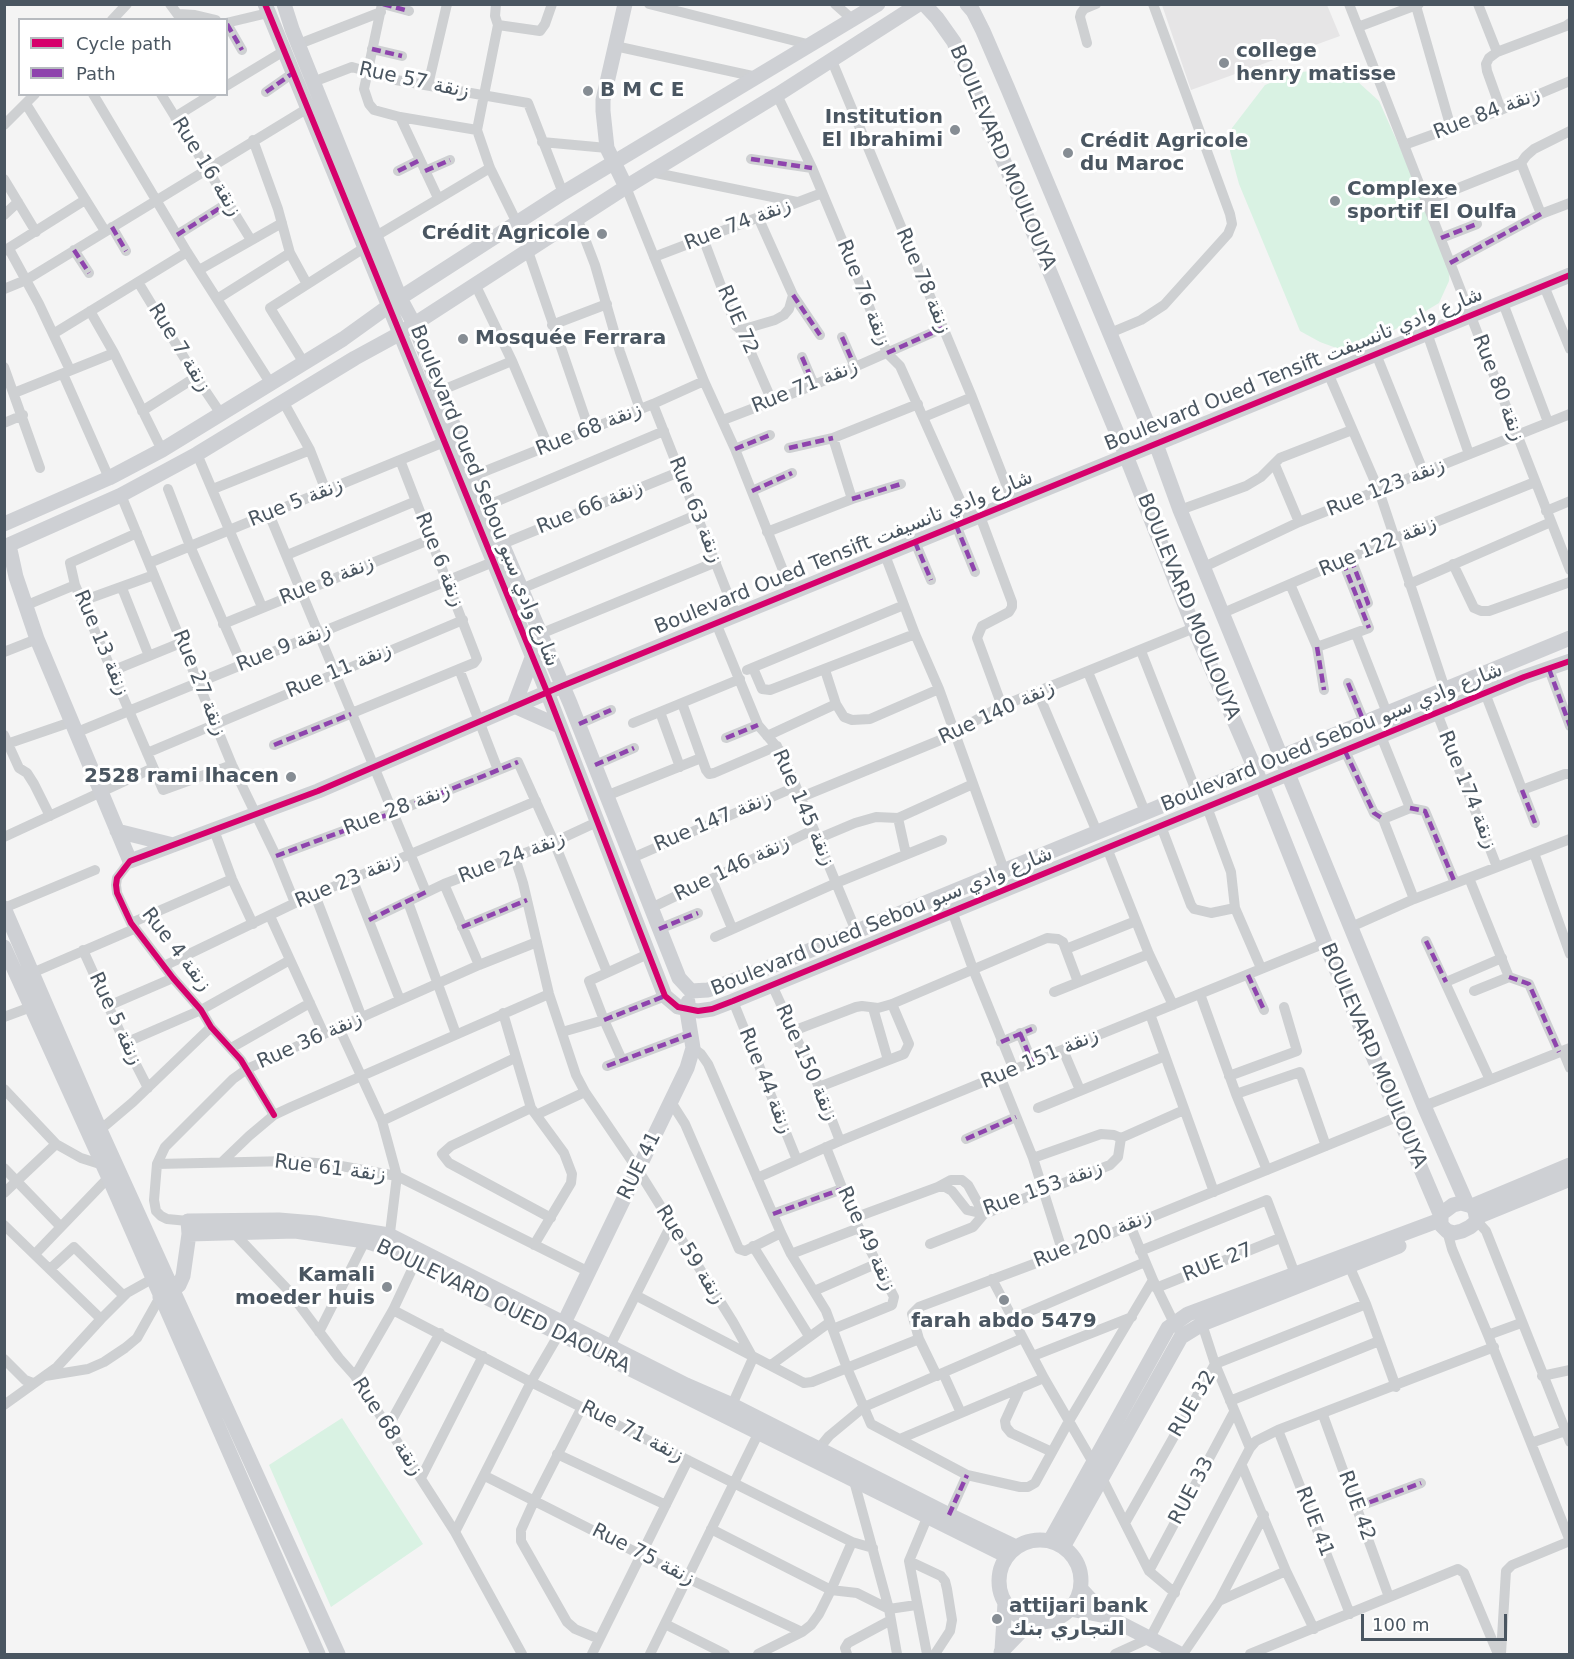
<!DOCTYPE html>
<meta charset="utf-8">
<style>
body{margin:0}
#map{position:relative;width:1574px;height:1659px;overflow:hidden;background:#f4f4f4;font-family:"DejaVu Sans",sans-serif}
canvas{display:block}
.frame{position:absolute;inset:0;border:6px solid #4a5661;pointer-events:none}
.legend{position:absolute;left:18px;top:18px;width:210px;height:78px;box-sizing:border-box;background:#fff;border:2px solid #b7bbc0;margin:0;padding:8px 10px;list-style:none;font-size:18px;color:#4a5661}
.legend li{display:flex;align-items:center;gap:12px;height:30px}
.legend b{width:30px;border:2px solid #b7bbc0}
.scale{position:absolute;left:1361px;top:1614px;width:146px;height:27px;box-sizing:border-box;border:3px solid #4a5661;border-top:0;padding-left:8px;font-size:18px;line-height:21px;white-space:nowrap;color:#4a5661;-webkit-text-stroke:4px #fff;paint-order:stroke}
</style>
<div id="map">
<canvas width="1574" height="1659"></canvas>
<div class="frame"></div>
<ul class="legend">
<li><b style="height:8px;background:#d6006c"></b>Cycle path</li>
<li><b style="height:8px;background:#8e44ad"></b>Path</li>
</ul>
<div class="scale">100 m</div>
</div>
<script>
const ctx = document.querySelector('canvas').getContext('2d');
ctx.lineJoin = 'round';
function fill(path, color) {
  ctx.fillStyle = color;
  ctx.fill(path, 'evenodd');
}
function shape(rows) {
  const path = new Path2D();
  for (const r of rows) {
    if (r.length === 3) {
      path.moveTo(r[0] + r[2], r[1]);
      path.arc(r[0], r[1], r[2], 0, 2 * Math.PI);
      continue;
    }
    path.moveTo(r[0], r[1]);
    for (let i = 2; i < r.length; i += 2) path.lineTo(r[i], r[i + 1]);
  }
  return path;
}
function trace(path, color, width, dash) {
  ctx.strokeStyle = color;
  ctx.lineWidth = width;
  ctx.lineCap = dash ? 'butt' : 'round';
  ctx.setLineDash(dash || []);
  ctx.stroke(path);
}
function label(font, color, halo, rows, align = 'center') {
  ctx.font = font + ' "DejaVu Sans","Noto Sans Arabic",sans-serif';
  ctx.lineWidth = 6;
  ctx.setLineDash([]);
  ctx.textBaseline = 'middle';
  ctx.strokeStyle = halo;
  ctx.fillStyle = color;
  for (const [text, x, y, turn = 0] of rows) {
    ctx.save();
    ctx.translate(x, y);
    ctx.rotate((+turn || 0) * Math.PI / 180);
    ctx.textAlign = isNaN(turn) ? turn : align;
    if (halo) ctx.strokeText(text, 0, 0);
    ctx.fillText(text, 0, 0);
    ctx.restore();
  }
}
const education = shape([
 [1162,5,1327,5,1340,36,1191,90]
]);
const green = shape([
 [1324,69,1357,81,1379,101,1431,217,1450,263,1449,281,1439,303,1391,332,1339,349,1320,342,1300,331,1239,184,1230,151,1232,128,1265,85,1295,73],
 [342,1418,423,1544,331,1607,269,1465]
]);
const street = shape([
 [170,4,181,19],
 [382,4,364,89,369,104,374,110,400,117,477,130],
 [383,4,409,11],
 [496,4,495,16,498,25,477,130,490,168,517,223],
 [649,4,811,45],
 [835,4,853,20],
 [1349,4,1570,570],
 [1478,4,1497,52],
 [1416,6,1451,128],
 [178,14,195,15,216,20],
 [112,20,127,4],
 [226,23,268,13],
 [227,24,242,50],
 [498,25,540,31,545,24,552,4],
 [1358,27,1419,4],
 [1087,43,1080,17,1081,13,1084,9,1096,4],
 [299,44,381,12],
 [615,46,757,77],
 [372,49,402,56],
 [832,61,972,397,1013,502],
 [313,82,352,67,396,80,528,103,563,193],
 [428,85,447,4],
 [226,86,284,51],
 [266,92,293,73],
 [93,94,187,252,271,384],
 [161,94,251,240],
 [777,95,812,168,860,283,887,353,900,366,969,520],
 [26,104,105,231],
 [1501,110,1487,71,1486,64,1489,58,1497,52,1566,26,1570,23],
 [175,117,212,94],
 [400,117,438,198],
 [4,125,35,94],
 [253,140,278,209,290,253,307,284],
 [542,142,607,148],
 [1404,145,1501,110,1570,81],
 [751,159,812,168],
 [1521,163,1541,214],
 [398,171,420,160],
 [425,171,450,160],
 [651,172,797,202],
 [4,179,36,232],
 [626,187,704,381,735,449,792,593],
 [1426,201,1521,163,1526,156,1534,149,1570,131],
 [4,215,18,202],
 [758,217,793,295,820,335],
 [577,218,595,265,620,352,640,409],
 [112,227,126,251],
 [177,235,228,203],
 [376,236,490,168],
 [703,238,736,326,741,330,772,401],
 [1441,238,1477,224],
 [9,249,39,304,70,370],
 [74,250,89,273],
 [4,251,85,200],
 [528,251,589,429],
 [654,257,822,193],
 [1450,263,1541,214,1570,203],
 [199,270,282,223],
 [138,282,196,377,221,414],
 [475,284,512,361,548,446],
 [1544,286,1570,349],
 [4,289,26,280,313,105],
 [217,299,290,253],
 [1503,303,1548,422],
 [90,311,114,353,162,450],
 [552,325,607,304],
 [741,330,775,320,784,315,789,309,793,295],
 [1110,333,1141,320,1164,305,1228,234,1232,224,1230,214,1153,4],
 [1427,333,1469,454],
 [53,334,187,252],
 [842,337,855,367],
 [1376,354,1424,473],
 [802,357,814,385],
 [304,363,270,308,364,248],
 [4,367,40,468],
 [1328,373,1379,491,1445,689],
 [63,374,109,478],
 [440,391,512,361],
 [14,393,114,353],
 [284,403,310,450,326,491],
 [653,404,736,615],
 [142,411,196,377],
 [924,417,972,397],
 [723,420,814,385,943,328],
 [4,423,23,415],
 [833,438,852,499],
 [789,448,833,438,918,404],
 [735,449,770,435],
 [197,454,262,607],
 [1275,465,1299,522],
 [473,476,653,404,704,381],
 [168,489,190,546,242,665],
 [213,489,310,450],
 [752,491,792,473],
 [121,495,232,765,276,856,295,903],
 [486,506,664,431],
 [1180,510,1246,486,1261,477,1280,458,1352,430],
 [1546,511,1570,501],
 [269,514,426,892],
 [980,516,1012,602,1012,607,1009,612,982,626,977,638,1002,706],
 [956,525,975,572],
 [767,532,852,499,901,484],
 [137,533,70,563,75,585,163,790,232,765],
 [915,542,931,580],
 [502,544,679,472],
 [287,555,416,501],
 [885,555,915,634,939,689,1004,870],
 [1351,559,1368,603,1360,606],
 [149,563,444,442],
 [1453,564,1474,608,1481,611,1489,611,1570,582],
 [1204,567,1299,522,1570,414],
 [1290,584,1317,647,1324,690],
 [1409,584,1551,522],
 [122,588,149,656],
 [521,589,696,515],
 [82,601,154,575],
 [27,605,75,585],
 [1223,613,1396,538,1535,482],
 [716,623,758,725,782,753,856,931],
 [223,624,431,539],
 [540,634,716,562],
 [1356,634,1387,713],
 [1317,647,1369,628,1343,562],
 [1141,651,1196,791],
 [4,652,37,639],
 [753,668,762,689,770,690,915,634],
 [459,669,498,770],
 [1549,669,1570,726],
 [747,670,904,605],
 [825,670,836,704,844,717,852,720,870,719,939,689],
 [112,671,183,642],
 [1088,672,1145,812],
 [1348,683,1364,722],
 [1038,693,1097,832],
 [1485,693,1535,823],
 [682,703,706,770,709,774,714,773,777,746],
 [660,712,680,767],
 [1437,713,1497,867],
 [633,723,740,679],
 [579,724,611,710],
 [75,733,493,562],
 [4,735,19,768,27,773,34,784,50,816],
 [767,736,836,704],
 [1381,736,1410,808],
 [726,738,758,725],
 [4,745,71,722],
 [274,745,474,663,477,659,400,460],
 [1345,751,1374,813,1383,819,1414,899],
 [147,753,463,620],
 [595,765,634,748],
 [1522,790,1565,774,1570,774],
 [606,796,701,758],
 [799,798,938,741,1002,706,1194,628],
 [1207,807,1231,872,1235,908,1261,968],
 [1410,808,1425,811,1455,883],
 [898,818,973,784],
 [898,818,906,854],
 [1383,819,1410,808],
 [1161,826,1191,905,1194,909,1211,913,1235,908],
 [214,830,232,879,253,924],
 [4,837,153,768],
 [817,839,855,823,876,817,898,818],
 [1107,848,1149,954,1173,1005],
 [1534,853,1570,954],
 [276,856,392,813,518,762,554,842,607,972],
 [515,858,523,883,549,994,576,1075,585,1092,638,1170,733,1322,753,1358,732,1405],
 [632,858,795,787],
 [130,861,117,878,116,885,117,893,131,923,173,978,201,1010,211,1027,241,1060,274,1115],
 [352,878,400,1000],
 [1469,878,1509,977],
 [712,880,732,928],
 [444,884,479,965],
 [315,895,362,1018],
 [408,902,456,1034],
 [4,908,95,870],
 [651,908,813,830],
 [952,911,973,969,1014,1070],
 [270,916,324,1034],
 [369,920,444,884,554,842,597,822],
 [131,923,232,879],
 [462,927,527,900],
 [1351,927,1414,899,1570,839],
 [659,929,698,913],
 [715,937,836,883,942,840],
 [1426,941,1490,1080],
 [1066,949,1136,921],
 [83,950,125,1043,148,1088],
 [164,966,295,903,536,801],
 [32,973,134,929],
 [1248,975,1264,1010],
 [1446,982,1502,958],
 [772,985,819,1087,840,1141],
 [1474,991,1509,977,1529,984,1559,1052],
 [1054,992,1149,954],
 [1200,994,1236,1094,1267,1170],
 [733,1001,797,1160],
 [108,1006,173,978],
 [873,1008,888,1060],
 [503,1013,531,1108,564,1153,572,1174,571,1183,534,1245],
 [1150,1014,1214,1192],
 [4,1017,31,1007],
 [339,1028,382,1121,397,1176,389,1241],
 [793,1031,856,1007,862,1006,878,1008,892,1004,1047,938,1058,939,1063,942,1078,982],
 [562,1032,604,1020,665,996],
 [1020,1033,1032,1062],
 [1001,1042,1032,1029],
 [125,1043,201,1010,290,960],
 [231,1048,310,1003],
 [693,1048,701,1054,708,1064,781,1233,791,1254,826,1311,847,1368,871,1424,967,1475,1020,1487,1028,1487,1035,1483,1069,1421,1153,1280],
 [1063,1050,1080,1090],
 [1563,1051,1570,1068],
 [622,1060,604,1020,589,981,648,954],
 [607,1066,692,1034],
 [1000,1076,1033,1158,1063,1253],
 [1229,1076,1297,1051,1284,1007],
 [819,1087,904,1054,909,1044,892,1004],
 [4,1089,56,1144,81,1158,103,1165],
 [1236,1094,1300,1072,1326,1146],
 [671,1102,685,1124,739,1249,745,1251,781,1233],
 [1424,1106,1570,1048],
 [531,1108,451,1146,442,1154,449,1163,551,1218],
 [1038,1108,1165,1056],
 [536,1115,585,1092],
 [382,1121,515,1058],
 [100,1130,133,1102,211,1027],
 [966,1139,1016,1117],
 [826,1147,854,1218,894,1297,892,1305,833,1329],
 [1033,1158,1101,1134,1114,1135,1121,1138,1184,1110],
 [222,1162,249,1136,274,1115,291,1107,549,994],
 [157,1164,289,1161,330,1164,397,1176,589,1272],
 [4,1168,60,1226],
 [757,1178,840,1141,1032,1062,1325,943],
 [938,1187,951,1180,962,1180,968,1185,984,1214],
 [4,1193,56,1144],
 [773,1214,842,1189],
 [854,1218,938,1187,945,1187,952,1191,967,1210,984,1214,1110,1165,1118,1157,1121,1138],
 [188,1221,167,1219,161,1216,156,1211,154,1200,157,1164,165,1147,233,1079,247,1069,324,1034,479,965,537,942],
 [1477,1221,1486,1231,1570,1442],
 [4,1225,101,1319],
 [1130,1225,1153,1280,1174,1323],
 [232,1231,288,1290,339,1358,355,1376,455,1532,522,1654],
 [1447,1231,1452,1249,1488,1335,1570,1541],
 [930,1244,973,1227,984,1214],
 [753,1246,809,1336],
 [1140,1251,1267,1200,1295,1274],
 [35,1254,109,1177],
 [791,1254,859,1228],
 [1347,1261,1366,1304,1396,1387],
 [50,1269,74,1247,124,1296],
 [992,1279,1044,1378,1102,1478,1149,1571,1175,1593],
 [1156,1288,1280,1238],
 [814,1291,878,1263],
 [637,1296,804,1383,812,1382,919,1339,937,1376],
 [393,1310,531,1382,852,1542,873,1548],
 [1012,1319,1145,1262],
 [1202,1324,1215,1364,1250,1448],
 [319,1332,365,1241],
 [1488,1335,1521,1323],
 [919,1339,912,1314,919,1307,1063,1253,1399,1116],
 [610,1346,671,1225],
 [1033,1356,1132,1317],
 [4,1359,25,1380,33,1383],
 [771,1365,830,1322],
 [943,1373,961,1413],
 [45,1376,88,1369,104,1362,125,1348,137,1338,160,1297],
 [355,1376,393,1310,416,1261],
 [1542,1376,1570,1370],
 [1020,1388,1005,1421,1006,1427,1011,1433,1052,1452],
 [1230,1401,1379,1341],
 [4,1405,57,1367,101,1319,127,1293,152,1279],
 [582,1407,535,1499,521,1530,521,1541,567,1622,575,1629,599,1639],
 [1323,1415,1389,1597],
 [388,1427,440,1333],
 [1278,1430,1350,1614],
 [902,1438,1044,1378],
 [1531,1443,1565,1431],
 [816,1452,829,1436,864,1407,1023,1338],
 [557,1454,666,1505],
 [1242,1466,1286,1571,1314,1629],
 [485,1476,687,1578,802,1632],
 [421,1478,483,1356],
 [854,1481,889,1609,916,1605],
 [1357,1507,1421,1483],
 [949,1515,967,1475],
 [1125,1523,1215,1364,1366,1304],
 [711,1529,831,1590,857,1593,889,1609,897,1654],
 [455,1532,531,1382,559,1334],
 [909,1561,941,1576,945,1581,947,1589,952,1620,950,1631,935,1654],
 [1149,1571,1234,1412],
 [1219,1601,1286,1571],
 [665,1624,725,1654],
 [592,1654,688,1460],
 [650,1654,758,1434],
 [758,1654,802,1632,811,1625,819,1614,831,1590,852,1542],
 [847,1654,845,1648,848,1643,891,1620],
 [927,1654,909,1561,927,1518],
 [1115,1654,1150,1638,1250,1448,1256,1441,1278,1430,1494,1347],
 [1183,1654,1219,1601,1264,1515],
 [1250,1654,1458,1569,1464,1573,1498,1654],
 [1501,1654,1506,1571,1512,1565,1570,1541]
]);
const secondary = shape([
 [265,4,547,692,665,996,678,1007,698,1011,712,1009,733,1001,1524,677,1570,661],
 [284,4,292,29,400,298,414,324,473,476,570,703,679,978,691,991,708,990,767,968,1570,638],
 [625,4,603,100,603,111,607,148,626,187],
 [924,4,937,18,954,42,1119,438,1194,628,1262,785,1325,943,1441,1216],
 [967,4,973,11,983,31,1008,89,1156,444,1180,510,1424,1106,1467,1204],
 [4,524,109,478,162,450,343,339,400,298,563,193,878,4],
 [9,545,16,577,37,639,130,861,318,791,562,686,1570,275],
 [4,547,121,495,197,454,355,358,399,334,626,187,777,95,919,4],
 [532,658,514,706,559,726],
 [117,831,173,845],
 [4,908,100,1130,338,1654],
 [4,947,113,1187,318,1654],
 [1461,1203,1472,1206,1475,1211,1477,1221,1470,1227,1462,1231,1454,1233,1447,1231,1441,1225,1441,1214,1453,1205,1461,1203],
 [1472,1206,1570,1165],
 [1477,1217,1570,1179],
 [189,1234,295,1231,365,1241,389,1249,1007,1556],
 [160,1297,173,1290,179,1285,183,1276,189,1234,188,1221,279,1220,315,1223,389,1235,686,1385,732,1405,949,1515,1016,1547],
 [561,1329,687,1068,693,1048,687,1011,688,1002],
 [1040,1581,41],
 [1050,1541,1168,1328,1188,1314,1440,1220],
 [1063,1547,1181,1337,1202,1324,1399,1246],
 [1081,1589,1106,1616],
 [1070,1609,1106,1616,1180,1654],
 [1002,1650,1005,1603],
 [1001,1652,1031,1621]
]);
const quiet = shape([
 [383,4,409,11],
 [227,24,242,50],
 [372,49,402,56],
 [266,92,293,73],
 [751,159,812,168],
 [398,171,420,160],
 [425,171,450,160],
 [112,227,126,251],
 [177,235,228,203],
 [1441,238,1477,224],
 [74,250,89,273],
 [1450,263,1541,214],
 [793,295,820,335],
 [842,337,855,367],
 [887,353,943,328],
 [802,357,814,385],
 [789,448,833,438],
 [735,449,770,435],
 [752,491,792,473],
 [852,499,901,484],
 [956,525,975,572],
 [915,542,931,580],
 [1351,559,1368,603,1360,606],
 [1343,562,1369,628],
 [1317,647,1324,690],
 [1549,669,1570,726],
 [1348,683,1364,722],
 [579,724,611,710],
 [726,738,758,725],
 [274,745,351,714],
 [1345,751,1374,813,1383,819],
 [595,765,634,748],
 [1522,790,1535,823],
 [1410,808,1425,811,1455,883],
 [276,856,392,813,518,762],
 [369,920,426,892],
 [462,927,527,900],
 [659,929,698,913],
 [1426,941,1446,982],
 [1248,975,1264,1010],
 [1509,977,1529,984,1559,1052],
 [604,1020,665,996],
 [1020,1033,1032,1062],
 [1001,1042,1032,1029],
 [607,1066,692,1034],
 [966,1139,1016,1117],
 [773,1214,842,1189],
 [1357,1507,1421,1483],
 [949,1515,967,1475]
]);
const cycleway = shape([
 [265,4,547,692,665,996,678,1007,698,1011,712,1009,733,1001,1524,677,1570,661],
 [274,1115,241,1060,211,1027,201,1010,173,978,131,923,117,893,116,885,117,878,130,861,318,791,562,686,1570,275]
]);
const markers = [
 [1224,63,6,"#868d94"],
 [588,91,6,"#868d94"],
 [955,130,6,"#868d94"],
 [1068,153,6,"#868d94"],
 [1335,201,6,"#868d94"],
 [602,234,6,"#868d94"],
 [463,339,6,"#868d94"],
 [291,777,6,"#868d94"],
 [387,1287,6,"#868d94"],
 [1004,1300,6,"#868d94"],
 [997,1619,6,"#868d94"]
];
const poiNames = [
 ["college",1236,52],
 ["henry matisse",1236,75],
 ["B M C E",600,91],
 ["Institution",943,118,"right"],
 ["El Ibrahimi",943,141,"right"],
 ["Crédit Agricole",1080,142],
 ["du Maroc",1080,165],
 ["Complexe",1347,190],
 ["sportif El Oulfa",1347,213],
 ["Crédit Agricole",590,234,"right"],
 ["Mosquée Ferrara",475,339],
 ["2528 rami lhacen",279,777,"right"],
 ["Kamali",375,1276,"right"],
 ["moeder huis",375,1299,"right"],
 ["farah abdo 5479",1004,1322,"center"],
 ["attijari bank",1009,1607],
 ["التجاري بنك",1009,1630]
];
const streetNames = [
 ["Rue 57 زنقة",414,81,12],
 ["Rue 84 زنقة",1487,114,-21],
 ["BOULEVARD MOULOUYA",1002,158,67],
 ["Rue 16 زنقة",206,167,58],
 ["Rue 74 زنقة",738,225,-21],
 ["Rue 78 زنقة",923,281,67],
 ["Rue 76 زنقة",863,293,68],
 ["RUE 72",737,320,66],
 ["Rue 7 زنقة",179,348,58],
 ["Boulevard Oued Tensift شارع وادي تانسيفت",1294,370,-22],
 ["Rue 71 زنقة",805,387,-22],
 ["Rue 80 زنقة",1498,388,69],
 ["Rue 68 زنقة",589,430,-22],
 ["Rue 123 زنقة",1386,488,-22],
 ["Boulevard Oued Sebou شارع وادي سبو",484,496,68],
 ["Rue 5 زنقة",296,503,-22],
 ["Rue 66 زنقة",590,508,-22],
 ["Rue 63 زنقة",695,510,68],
 ["Rue 122 زنقة",1378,547,-23],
 ["Boulevard Oued Tensift شارع وادي تانسيفت",844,553,-22],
 ["Rue 6 زنقة",439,560,68],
 ["Rue 8 زنقة",327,581,-22],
 ["BOULEVARD MOULOUYA",1188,607,68],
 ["Rue 13 زنقة",101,643,67],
 ["Rue 9 زنقة",284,648,-22],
 ["Rue 11 زنقة",339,671,-23],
 ["Rue 27 زنقة",199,683,68],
 ["Rue 140 زنقة",997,713,-25],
 ["Boulevard Oued Sebou شارع وادي سبو",1332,738,-22],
 ["Rue 174 زنقة",1467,790,68],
 ["Rue 145 زنقة",803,808,66],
 ["Rue 28 زنقة",397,810,-21],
 ["Rue 147 زنقة",713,822,-23],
 ["Rue 24 زنقة",512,858,-21],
 ["Rue 146 زنقة",732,869,-26],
 ["Rue 23 زنقة",348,881,-23],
 ["Boulevard Oued Sebou شارع وادي سبو",882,922,-22],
 ["Rue 4 زنقة",176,950,52],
 ["Rue 5 زنقة",115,1019,65],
 ["Rue 36 زنقة",310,1041,-24],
 ["BOULEVARD MOULOUYA",1373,1056,67],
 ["Rue 151 زنقة",1040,1059,-23],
 ["Rue 150 زنقة",806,1063,66],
 ["Rue 44 زنقة",765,1081,68],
 ["RUE 41",640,1166,-64],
 ["Rue 61 زنقة",330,1169,7],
 ["Rue 153 زنقة",1043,1189,-20],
 ["Rue 49 زنقة",866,1239,65],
 ["Rue 200 زنقة",1093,1239,-22],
 ["Rue 59 زنقة",690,1255,58],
 ["RUE 27",1218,1263,-22],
 ["BOULEVARD OUED DAOURA",503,1307,26],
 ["RUE 32",1193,1404,-60],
 ["Rue 68 زنقة",387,1427,57],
 ["Rue 71 زنقة",632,1432,27],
 ["RUE 33",1192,1491,-62],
 ["RUE 42",1356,1506,70],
 ["RUE 41",1314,1522,69],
 ["Rue 75 زنقة",643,1555,27]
];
fill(education, '#e6e5e6');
fill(green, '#d9f2e3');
trace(street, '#ced0d2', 10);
trace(secondary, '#ced0d4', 15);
trace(quiet, '#8e44ad', 4.5, [9, 4.5]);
trace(cycleway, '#d6006c', 6);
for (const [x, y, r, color] of markers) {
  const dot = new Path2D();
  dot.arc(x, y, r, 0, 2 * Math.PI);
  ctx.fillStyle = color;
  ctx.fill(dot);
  trace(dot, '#fff', 2);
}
label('bold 20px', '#4a5661', '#fff', poiNames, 'left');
label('20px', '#4a5661', '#fff', streetNames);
</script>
